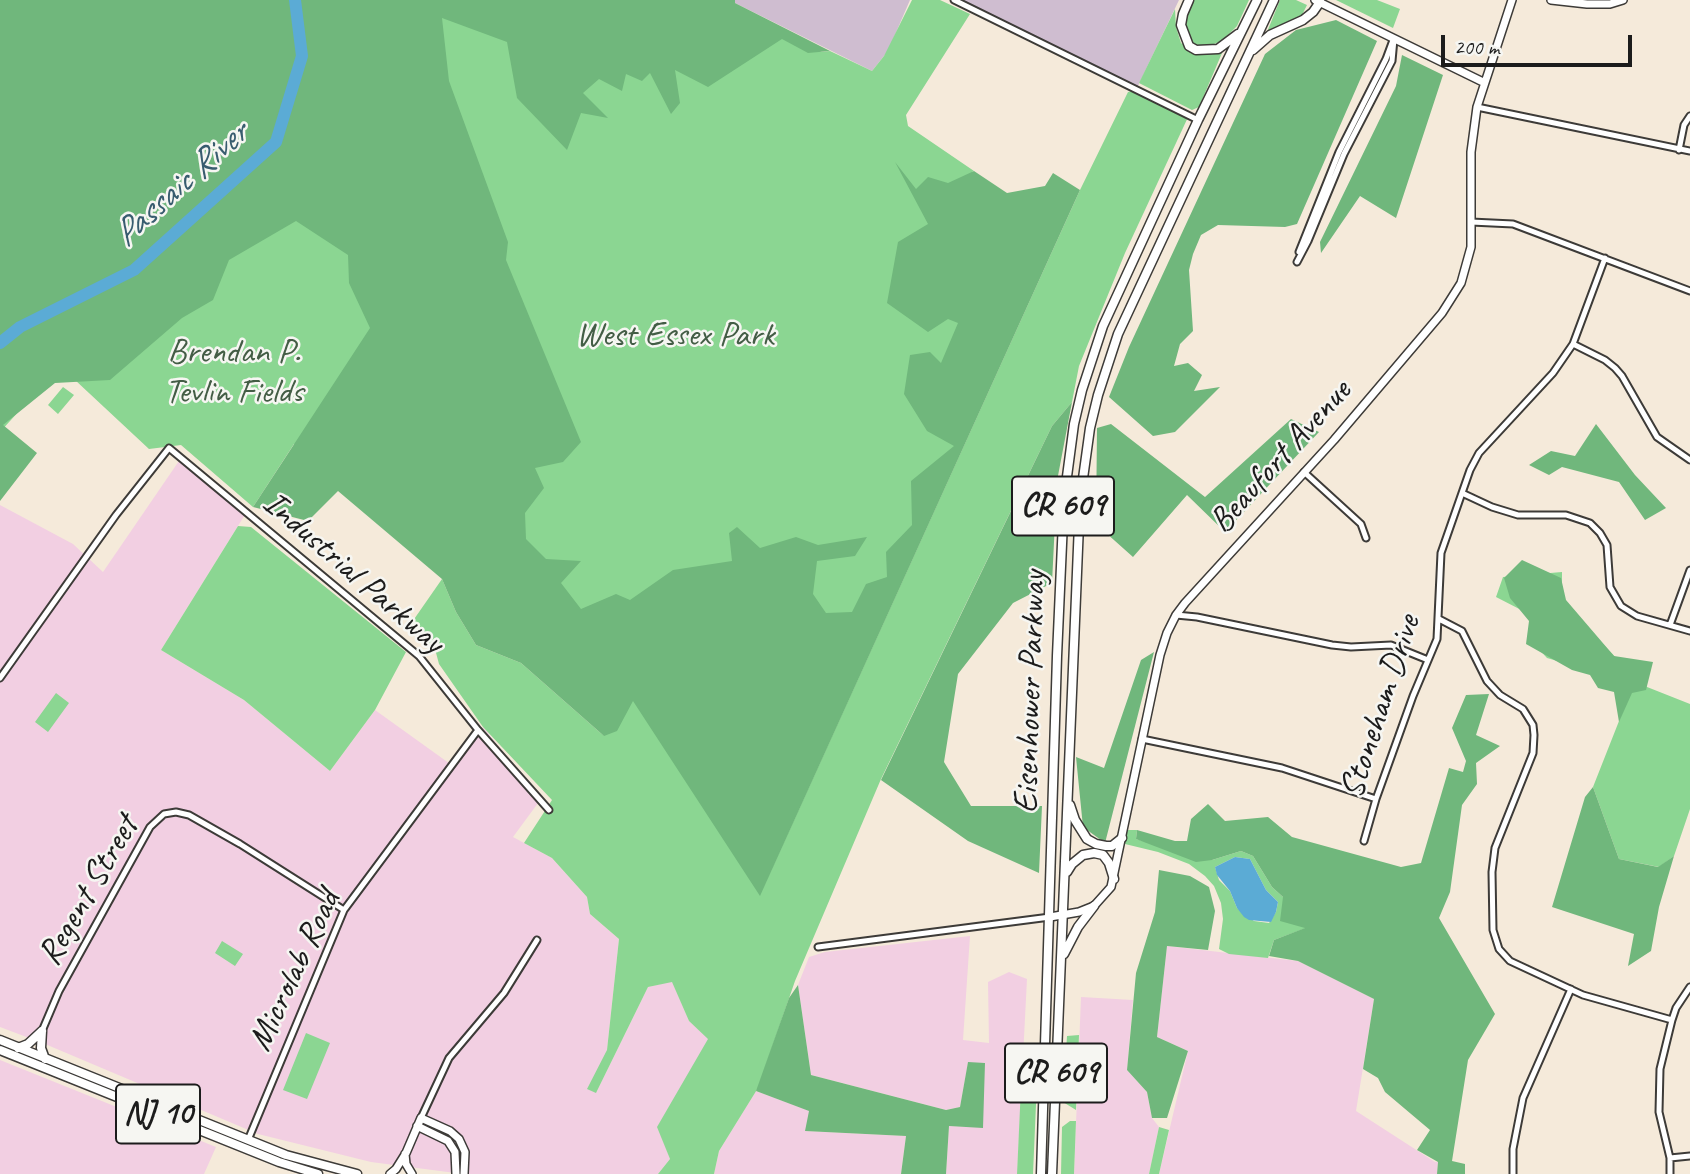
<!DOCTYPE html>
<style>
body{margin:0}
#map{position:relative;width:1690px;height:1174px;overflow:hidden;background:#f5eada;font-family:Caveat,sans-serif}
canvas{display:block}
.scale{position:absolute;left:1441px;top:35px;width:191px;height:32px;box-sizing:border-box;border:4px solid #1c1c1c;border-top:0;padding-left:9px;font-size:21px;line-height:24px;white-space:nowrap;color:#1c1c1c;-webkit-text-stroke:5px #f6f6f2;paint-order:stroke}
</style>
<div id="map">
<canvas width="1690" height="1174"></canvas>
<div class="scale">200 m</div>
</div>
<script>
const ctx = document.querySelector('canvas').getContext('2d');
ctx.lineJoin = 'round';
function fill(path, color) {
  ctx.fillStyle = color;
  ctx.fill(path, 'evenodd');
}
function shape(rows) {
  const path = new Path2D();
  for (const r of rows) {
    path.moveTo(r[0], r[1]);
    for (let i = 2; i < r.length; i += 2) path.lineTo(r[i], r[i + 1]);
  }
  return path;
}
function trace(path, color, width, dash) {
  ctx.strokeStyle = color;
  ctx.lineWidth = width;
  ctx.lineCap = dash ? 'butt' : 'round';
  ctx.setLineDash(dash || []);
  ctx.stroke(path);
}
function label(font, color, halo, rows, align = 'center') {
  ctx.font = font + ' Caveat,sans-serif';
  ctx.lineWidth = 5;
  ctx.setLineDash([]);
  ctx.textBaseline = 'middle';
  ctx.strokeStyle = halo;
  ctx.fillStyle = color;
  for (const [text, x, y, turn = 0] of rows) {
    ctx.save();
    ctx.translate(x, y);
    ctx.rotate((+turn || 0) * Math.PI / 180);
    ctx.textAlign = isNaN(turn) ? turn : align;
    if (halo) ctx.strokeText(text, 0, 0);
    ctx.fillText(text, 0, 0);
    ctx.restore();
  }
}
const built = shape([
 [181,458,246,513,161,650,244,700,330,771,375,710,453,766,483,727,541,799,513,837,552,858,587,897,590,914,619,939,607,1050,596,1093,648,987,672,981,689,1021,709,1039,658,1127,670,1159,658,1174,463,1174,371,1162,258,1134,45,1044,0,1027,0,505,73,544,103,572],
 [970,936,963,1040,989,1043,988,982,1009,972,1027,979,1017,1174,946,1174,949,1126,983,1127,968,1063,960,1107,946,1110,811,1075,798,985,809,957,825,952],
 [1167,946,1298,961,1374,999,1356,1111,1435,1162,1438,1162,1437,1174,1159,1174,1188,1051,1157,1037],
 [1081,997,1133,1000,1127,1070,1147,1092,1152,1118,1159,1127,1149,1174,1074,1174],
 [0,1060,216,1147,204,1174,0,1174],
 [756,1091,810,1111,806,1131,906,1136,901,1174,714,1174,719,1151]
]);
const industrial = shape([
 [735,0,910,0,888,51,872,71,735,3],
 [953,0,1179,0,1136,90]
]);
const green = shape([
 [314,0,720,0,821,52,830,51,872,71,884,56,912,0,940,0,970,14,906,115,908,126,974,171,972,172,1060,228,760,895,1080,190,1128,92,1139,90,1189,115,1125,253,1079,366,1072,402,1052,426,881,779,795,981,758,1088,719,1151,714,1174,658,1174,670,1159,657,1127,708,1039,689,1021,672,982,648,987,596,1093,587,1089,607,1050,619,939,590,914,587,897,552,858,524,843,552,800,483,727,439,664,435,649,410,625,442,579,456,612,476,645,521,663,604,736,466,572,294,444,253,507,181,445,149,449,60,366,0,432,0,366],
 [1192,0,1249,0,1237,26,1222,41,1206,47,1194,44,1185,31,1187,10],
 [1280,0,1296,0,1307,5,1302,15,1267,32],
 [1336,0,1377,0,1400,9,1393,28],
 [1175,9,1176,27,1181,43,1198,55,1222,53,1199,107,1192,110,1139,83],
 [63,387,74,395,58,414,48,405],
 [238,526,251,527,406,652,375,710,330,771,244,700,161,650],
 [1562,572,1562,601,1642,685,1690,704,1690,809,1674,856,1659,867,1619,859,1593,787,1634,683,1547,658,1534,644,1531,615,1496,597,1503,577],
 [56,693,69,703,48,732,35,722],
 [1127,830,1137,830,1136,839,1212,860,1241,851,1253,856,1272,887,1283,897,1284,906,1306,928,1274,940,1268,958,1229,954,1219,949,1223,919,1221,903,1214,886,1205,876,1189,864,1158,852,1125,844],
 [1235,857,1250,859,1266,890,1278,902,1276,912,1269,923,1254,921,1237,908,1230,891,1219,880,1215,867],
 [222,941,243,954,235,966,215,953],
 [306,1033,330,1043,307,1099,283,1090],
 [1079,1035,1076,1110,1063,1102,1067,1036],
 [1038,1058,1033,1174,1017,1174,1022,1064],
 [1070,1121,1076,1121,1074,1174,1061,1174,1062,1127],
 [1159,1127,1169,1130,1159,1174,1149,1174]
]);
const forest = shape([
 [0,0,735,0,735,3,830,51,808,53,782,39,708,87,675,70,680,103,671,114,650,73,642,81,626,74,622,91,599,79,583,93,608,118,581,113,567,150,517,98,507,42,442,18,449,81,508,242,506,260,581,442,563,462,535,468,544,488,525,513,526,539,546,559,581,561,561,583,581,609,616,594,630,600,673,570,732,561,729,533,737,527,760,548,796,537,818,545,867,537,855,556,817,561,813,594,826,613,852,612,866,584,887,577,886,552,912,525,911,481,954,446,927,431,904,394,910,355,930,352,941,363,958,323,948,319,928,332,887,303,898,242,928,224,895,162,916,189,928,177,948,183,974,171,1007,193,1045,186,1053,173,1080,190,760,896,633,701,617,731,604,736,521,663,476,645,456,612,442,579,338,491,308,521,253,507,370,328,349,283,348,255,296,221,229,260,213,300,182,318,110,380,55,383,3,425,37,453,0,501],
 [1336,20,1377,41,1297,224,1285,227,1218,225,1201,235,1193,254,1189,270,1193,331,1180,344,1174,366,1188,363,1202,375,1194,391,1220,387,1175,432,1153,436,1109,397,1129,347,1265,54,1296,30],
 [1402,55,1443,75,1396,218,1360,196,1321,253,1320,242,1396,86],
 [1072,402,1057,481,1052,583,1013,603,958,674,944,762,971,806,1042,806,1039,873,968,841,881,780,1052,426],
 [1291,419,1319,432,1225,532,1187,495,1133,557,1096,524,1097,428,1111,424,1205,497],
 [1596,424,1635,475,1666,508,1645,520,1619,482,1562,467,1549,475,1529,465,1551,451,1575,456],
 [1522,560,1561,578,1566,600,1614,656,1653,662,1646,690,1632,693,1619,722,1614,692,1598,688,1590,675,1572,670,1526,644,1529,621,1510,598,1504,578],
 [1154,652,1105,843,1083,827,1076,757,1104,768,1141,660],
 [1489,694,1476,735,1500,746,1476,763,1477,784,1462,805,1450,892,1439,918,1495,1014,1468,1060,1452,1161,1465,1164,1465,1174,1437,1174,1438,1162,1417,1150,1430,1130,1385,1092,1378,1078,1363,1069,1374,999,1298,961,1269,956,1274,940,1305,928,1280,921,1283,897,1272,887,1253,856,1241,851,1212,860,1196,862,1136,839,1137,830,1175,841,1187,841,1191,819,1208,804,1225,821,1268,817,1292,837,1401,867,1421,863,1449,768,1463,772,1466,761,1452,728,1466,695],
 [1593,787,1619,859,1658,867,1674,856,1659,907,1651,951,1628,966,1634,934,1552,907,1585,797],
 [1159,870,1190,876,1209,887,1215,911,1208,950,1167,946,1157,1037,1188,1051,1167,1118,1152,1118,1147,1092,1127,1070,1136,973,1155,912],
 [798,985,811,1075,946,1110,960,1107,968,1062,985,1063,983,1128,949,1126,946,1174,901,1174,906,1136,805,1131,809,1111,756,1091,789,998]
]);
const water = shape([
 [1235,857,1250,859,1266,890,1278,902,1276,912,1271,922,1249,920,1244,917,1237,908,1230,891,1217,875,1215,867]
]);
const river = shape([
 [0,343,20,327,134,270,276,142,302,56,295,0]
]);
const street = shape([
 [954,0,1198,120],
 [1477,107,1690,151],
 [1679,150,1684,125,1690,116],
 [1471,222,1513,224,1690,291],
 [1299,252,1339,152,1386,59,1393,40],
 [1297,262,1308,241,1344,154,1392,61,1394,39],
 [1573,344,1605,360,1615,368,1622,376,1657,437,1690,460],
 [1304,472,1361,524,1366,538],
 [1462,493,1492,507,1518,515,1566,515,1590,523,1600,533,1607,545,1610,587,1621,606,1637,616,1690,631],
 [1176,615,1197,617,1332,645,1351,647,1391,645,1428,660],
 [1439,619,1462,631,1487,681,1500,695,1523,709,1533,725,1534,735,1533,753,1495,848,1492,872,1493,930,1499,949,1510,961,1583,995,1672,1020],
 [1670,625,1690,570],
 [0,678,116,515,169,448,419,656,478,730,549,810],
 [1142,739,1282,768,1376,799],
 [1364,841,1376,799,1413,696,1437,639,1441,553,1470,470,1479,453,1553,373,1573,344,1605,258],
 [818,947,1050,917],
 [42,1031,59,991,150,827,164,814,176,812,189,815,240,844,344,910],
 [421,1118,449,1058,504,993,537,940],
 [248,1140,344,910,478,730],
 [1670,1158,1690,1156],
 [1513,1174,1513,1149,1523,1098,1571,989],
 [1670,1174,1670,1158,1659,1112,1660,1069,1672,1020,1676,1008,1690,987]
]);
const secondary = shape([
 [1315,0,1483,82],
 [1551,0,1587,4,1610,4,1623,0],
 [1050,917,1079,912,1094,906,1111,887,1160,655,1167,633,1176,615,1185,603,1334,440,1442,313,1461,283,1471,247,1471,152,1477,107,1512,0],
 [417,1126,448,1141,455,1152,456,1174],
 [405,1154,406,1164,412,1174],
 [390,1174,396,1169,406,1153,421,1118,450,1131,459,1139,465,1152,464,1174]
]);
const primary = shape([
 [1189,0,1183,14,1181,25,1189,46,1196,50,1218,49,1238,34],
 [1253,50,1270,35,1303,20,1313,12,1320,2],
 [1070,805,1075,820,1087,839,1096,844,1106,846,1112,846,1122,838],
 [1067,872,1072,864,1083,855,1094,853,1103,855,1109,863,1114,879],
 [1064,954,1078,927,1094,906],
 [42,1031,41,1048,45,1059],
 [0,1040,286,1155,357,1174],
 [18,1048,28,1044,42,1031],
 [0,1050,279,1162,318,1174],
 [1041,1174,1057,656,1064,499,1074,424,1082,390,1103,326,1198,120,1257,0],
 [1052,1174,1080,500,1090,428,1098,395,1118,334,1274,0]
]);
const shields = [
 [1063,506,102],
 [1056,1073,102],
 [158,1114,84]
];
const shieldNames = [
 ["CR 609",1063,506],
 ["CR 609",1056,1073],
 ["NJ 10",158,1114]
];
const parkNames = [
 ["West Essex Park",675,336],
 ["Brendan P.",234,353],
 ["Tevlin Fields",234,393]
];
const streetNames = [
 ["Beaufort Avenue",1281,457,-48],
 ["Industrial Parkway",353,573,41],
 ["Eisenhower Parkway",1031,692,-88],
 ["Stoneham Drive",1381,707,-72],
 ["Regent Street",89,891,-60],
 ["Microlab Road",295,971,-65]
];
const waterNames = [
 ["Passaic River",181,185,-42]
];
fill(built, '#f2cfe2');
fill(industrial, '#cfbdd0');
fill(green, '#8bd692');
fill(forest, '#70b77c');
fill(water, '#5babd5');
trace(river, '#5babd5', 12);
trace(street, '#3d3b38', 9);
trace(secondary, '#3d3b38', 10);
trace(primary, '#3d3b38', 11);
trace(street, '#fff', 5);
trace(secondary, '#fff', 7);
trace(primary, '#fff', 8);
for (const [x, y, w] of shields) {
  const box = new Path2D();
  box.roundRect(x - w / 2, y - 29.5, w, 59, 5);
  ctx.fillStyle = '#f6f6f2';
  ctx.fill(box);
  trace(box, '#1c1c1c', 2);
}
label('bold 33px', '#1c1c1c', null, shieldNames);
label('35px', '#435d45', '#f6f6f2', parkNames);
label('35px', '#1c1c1c', '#f6f6f2', streetNames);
label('italic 37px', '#385c6f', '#f6f6f2', waterNames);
</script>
